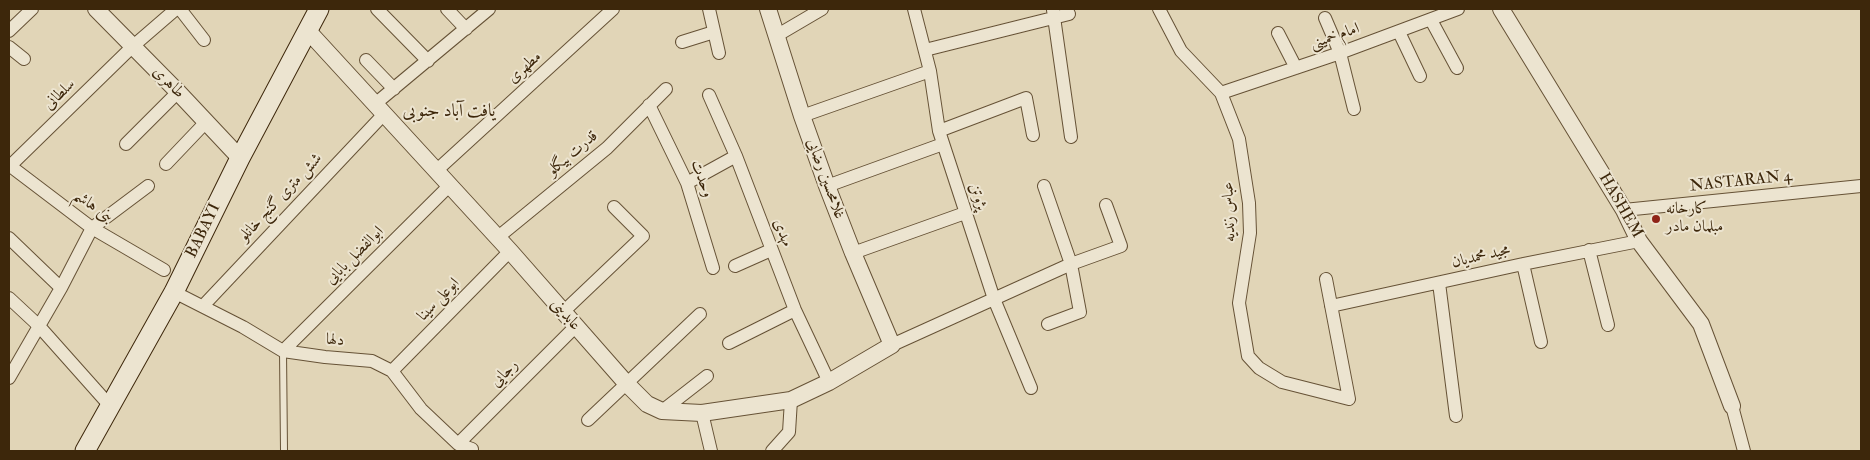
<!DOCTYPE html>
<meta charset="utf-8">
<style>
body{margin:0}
#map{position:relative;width:1870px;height:460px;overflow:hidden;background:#e1d5b7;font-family:"IM FELL Double Pica",serif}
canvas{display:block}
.frame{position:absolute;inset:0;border:10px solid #3d270b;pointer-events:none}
</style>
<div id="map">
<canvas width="1870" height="460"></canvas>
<div class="frame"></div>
</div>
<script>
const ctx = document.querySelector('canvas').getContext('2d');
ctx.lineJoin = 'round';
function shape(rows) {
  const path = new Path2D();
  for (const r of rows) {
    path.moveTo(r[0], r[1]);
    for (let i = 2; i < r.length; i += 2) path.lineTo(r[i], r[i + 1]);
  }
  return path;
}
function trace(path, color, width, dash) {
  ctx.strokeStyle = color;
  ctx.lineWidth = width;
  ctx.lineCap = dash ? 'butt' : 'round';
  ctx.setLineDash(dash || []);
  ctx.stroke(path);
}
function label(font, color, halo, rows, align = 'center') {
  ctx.font = font + ' "IM FELL Double Pica",Amiri,serif';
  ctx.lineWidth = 4;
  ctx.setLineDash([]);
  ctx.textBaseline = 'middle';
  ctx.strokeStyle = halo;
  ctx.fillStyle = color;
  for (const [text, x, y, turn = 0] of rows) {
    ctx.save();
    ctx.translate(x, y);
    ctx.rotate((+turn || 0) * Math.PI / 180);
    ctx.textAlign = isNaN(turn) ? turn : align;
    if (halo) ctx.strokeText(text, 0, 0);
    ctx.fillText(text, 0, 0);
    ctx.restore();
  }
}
const service = shape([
 [283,351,284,451]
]);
const minor = shape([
 [180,9,204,40],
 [377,9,428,61],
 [447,9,466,29],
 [709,9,719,53],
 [914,9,930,71,939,131,994,299,1031,388],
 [1159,9,1181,51,1221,93,1239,139,1249,203,1250,233,1239,303,1248,356,1259,368,1282,382,1349,399,1326,279],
 [1053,10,1071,137],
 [1325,18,1340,53,1354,109],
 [1431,20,1457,68],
 [9,31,32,9],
 [1399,32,1420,76],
 [1278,33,1296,68],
 [776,36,822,9],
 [682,42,714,32],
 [9,47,24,59],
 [925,50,1069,14],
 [366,60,394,89],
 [1221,93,1340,53,1458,9],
 [709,95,736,156,795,310,829,382],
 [375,104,489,9],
 [649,105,687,183,713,268],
 [802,116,930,71],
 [939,131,1026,98,1033,135],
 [126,144,178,92],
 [166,164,206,122],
 [9,165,92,228,164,270],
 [10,166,132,47,176,9],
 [436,171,613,9],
 [687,183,736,156],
 [827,186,943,144],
 [1044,186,1071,264,1080,312,1048,324],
 [1624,210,1861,186],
 [9,238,61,288],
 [497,238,607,148,666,89],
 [1589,250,1608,325],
 [853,253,965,213],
 [1523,264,1541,342],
 [735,266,771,250],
 [1439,283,1456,416],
 [174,292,243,327,283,351,325,357,372,361,392,371,421,409,458,444,472,449],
 [9,298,38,325,111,407],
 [203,306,384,114],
 [1331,306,1523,264,1639,241],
 [562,313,643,236,614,207],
 [729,343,795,310],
 [892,345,1071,264,1121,246,1106,205],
 [283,351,450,185],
 [392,371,510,251],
 [9,378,61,288,92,228,148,186],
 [1732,406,1744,451],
 [662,411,707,376],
 [702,413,711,451],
 [588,420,700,314],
 [458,444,575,327],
 [772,451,789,432,791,400]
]);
const tertiary = shape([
 [96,9,178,92,240,158],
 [1501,9,1624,210,1639,241,1701,324,1732,406],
 [308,31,510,251,626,383,647,404,662,411,702,413,791,400,829,382,892,345,853,253,827,186,802,116,768,9]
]);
const secondary = shape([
 [85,451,174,292,240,158,319,9]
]);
const markers = [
 [1656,219,5,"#8f2418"]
];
const streetNames = [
 ["امام خمینی",1335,37,-19],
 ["مطهری",525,68,-42],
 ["طاهری",168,83,45],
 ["سلطانی",60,95,-44],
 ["قدرت بیگلو",573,154,-40],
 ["وحدت",701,179,69],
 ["غلامحسین رضایی",825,179,70],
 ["NASTARAN 4",1741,182,-6],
 ["پژوتن",977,197,72],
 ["شش متری گنج خانلو",281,198,-47],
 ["HASHEM",1620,206,60],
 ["بنی هاشم",93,207,35],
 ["عباس زندیه",1230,212,-92],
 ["BABAYI",204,231,-64],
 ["مهدی",782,233,69],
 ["ابوالفضل بابایی",355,256,-45],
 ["مجید محمدیان",1481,257,-13],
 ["ابوعلی سینا",439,300,-46],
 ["عابدینی",565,315,49],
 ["دلها",335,341,4],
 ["رجایی",505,374,-45]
];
const poiNames = [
 ["کارخانه",1666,210],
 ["مبلمان مادر",1666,228]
];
const neighbourhoodNames = [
 ["یافت آباد جنوبی",449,112]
];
trace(service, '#665236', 8);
trace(minor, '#665236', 14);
trace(tertiary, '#665236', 18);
trace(secondary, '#3d270b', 21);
trace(service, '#ece4d0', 6);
trace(minor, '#ece4d0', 12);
trace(tertiary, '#ece4d0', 16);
trace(secondary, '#ece4d0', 19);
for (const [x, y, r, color] of markers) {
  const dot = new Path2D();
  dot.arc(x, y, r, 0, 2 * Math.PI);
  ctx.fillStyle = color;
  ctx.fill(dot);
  trace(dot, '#ece4d0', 2);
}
label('16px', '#3d270b', '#ece4d0', streetNames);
label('16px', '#3d270b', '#ece4d0', poiNames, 'left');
label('18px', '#3d270b', '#ece4d0', neighbourhoodNames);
</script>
